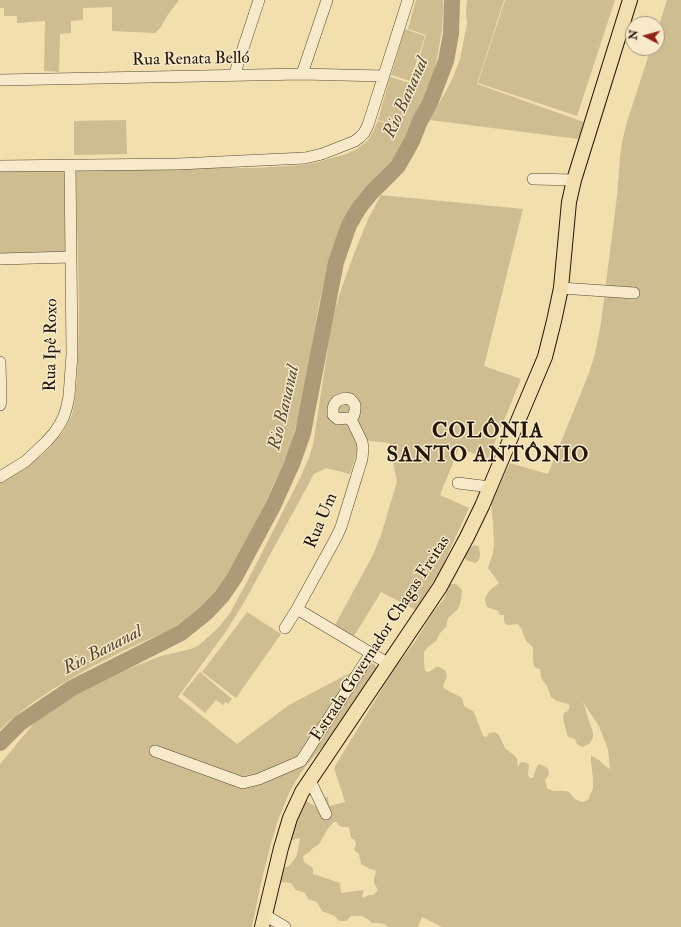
<!DOCTYPE html>
<meta charset="utf-8">
<style>
body{margin:0}
#map{position:relative;width:681px;height:927px;overflow:hidden;background:#f1dfad;font-family:"IM FELL Double Pica",serif}
canvas{display:block}
.north{position:absolute;left:625px;top:16px;width:40px;height:40px;box-sizing:border-box;background:#f6eaca;border:1px solid #a2957e;border-radius:50%;rotate:276deg;font-size:11px;font-weight:700;line-height:16px;text-align:center;color:#25160b}
.north::after{content:'';display:block;margin:auto;width:14px;height:18px;background:#8f2418;clip-path:polygon(50% 0,100% 100%,50% 72%,0 100%)}
</style>
<div id="map">
<canvas width="681" height="927"></canvas>
<div class="north">N</div>
</div>
<script>
const ctx = document.querySelector('canvas').getContext('2d');
ctx.lineJoin = 'round';
function fill(path, color) {
  ctx.fillStyle = color;
  ctx.fill(path, 'evenodd');
}
function shape(rows) {
  const path = new Path2D();
  for (const r of rows) {
    path.moveTo(r[0], r[1]);
    for (let i = 2; i < r.length; i += 2) path.lineTo(r[i], r[i + 1]);
  }
  return path;
}
function trace(path, color, width, dash) {
  ctx.strokeStyle = color;
  ctx.lineWidth = width;
  ctx.lineCap = dash ? 'butt' : 'round';
  ctx.setLineDash(dash || []);
  ctx.stroke(path);
}
function label(font, color, halo, rows, align = 'center') {
  ctx.font = font + ' "IM FELL Double Pica",serif';
  ctx.lineWidth = 3;
  ctx.setLineDash([]);
  ctx.textBaseline = 'middle';
  ctx.strokeStyle = halo;
  ctx.fillStyle = color;
  for (const [text, x, y, turn = 0] of rows) {
    ctx.save();
    ctx.translate(x, y);
    ctx.rotate((+turn || 0) * Math.PI / 180);
    ctx.textAlign = isNaN(turn) ? turn : align;
    if (halo) ctx.strokeText(text, 0, 0);
    ctx.fillText(text, 0, 0);
    ctx.restore();
  }
}
const green = shape([
 [0,0,179,0,167,16,161,27,155,33,112,31,112,7,83,8,83,20,71,21,71,33,60,34,59,72,44,71,45,21,17,23,17,16,4,16,4,8,0,8],
 [416,0,443,0,443,12,442,30,436,65,431,82,420,116,404,144,395,157,362,191,355,200,340,227,326,274,319,304,304,394,297,423,289,451,260,514,234,564,221,584,211,597,199,610,187,619,174,628,129,648,91,667,53,689,32,703,13,718,0,730,0,481,25,466,42,455,53,444,63,432,72,415,75,400,77,379,78,353,79,308,76,171,185,168,254,168,302,165,318,162,346,154,357,149,366,142,370,137,378,121,399,126,426,35,408,29],
 [467,0,504,0,477,84,584,122,578,139,430,120,452,80,460,59,467,24,466,11],
 [505,0,615,0,577,116,478,83],
 [667,0,681,0,681,927,442,927,422,917,418,927,389,927,384,924,379,923,372,923,369,920,362,916,351,916,346,921,339,921,335,916,322,911,317,902,308,899,305,893,296,890,291,883,282,882,280,878,283,868,287,867,290,865,296,857,298,851,300,838,292,840,290,839,288,834,304,801,306,801,311,804,316,806,323,798,328,797,329,806,345,802,334,768,394,669,414,643,434,611,444,599,449,586,451,584,456,584,462,590,461,600,458,609,448,618,446,627,440,633,436,641,428,647,424,652,424,661,425,671,428,672,431,671,436,667,439,667,445,670,447,676,443,686,445,689,462,698,464,706,474,712,483,736,486,737,488,735,489,733,495,732,499,735,505,748,515,756,517,759,518,768,520,763,522,762,527,763,529,765,528,775,530,778,533,778,537,766,539,764,546,767,548,769,549,772,548,776,545,780,547,788,553,791,565,791,569,792,575,799,582,802,586,801,589,798,593,788,593,779,591,762,591,755,600,761,605,766,610,769,608,750,604,739,599,726,583,702,593,733,593,738,589,744,582,747,577,744,575,739,568,737,564,723,563,717,564,713,568,711,570,706,568,704,557,701,551,697,547,686,541,678,540,669,536,668,534,666,533,660,533,649,532,646,526,641,521,628,518,624,509,625,505,624,504,620,504,615,500,615,498,611,490,608,487,607,486,604,485,599,486,596,490,590,499,583,488,568,493,553,494,544,493,522,491,504,510,463,548,474,589,373,595,354,601,323,617,196,620,158,622,142,627,122,651,48,657,48,657,31],
 [334,822,337,822,338,825,342,827,349,827,351,838,355,840,356,844,354,850,359,854,361,864,370,869,375,870,376,872,374,879,374,883,378,890,373,895,369,895,363,898,362,896,364,890,341,893,340,883,313,874,313,868,304,862,303,856,308,853,313,848,319,844,329,827],
 [405,29,425,36,410,81,391,75],
 [390,77,410,83,399,125,378,120],
 [126,120,127,154,74,155,74,121],
 [64,170,65,254,0,256,0,171],
 [381,195,523,209,484,366,521,379,488,459,459,448,440,495,469,508,440,571,416,610,381,592,354,636,335,625,373,555,381,535,397,482,389,443,361,440,350,474,326,468,314,474,246,599,227,630,178,697,237,744,289,705,369,663,374,664,378,668,344,722,305,767,295,782,289,793,277,823,270,847,261,883,252,927,0,927,0,764,35,722,52,706,63,698,100,680,161,656,191,649,198,646,208,637,219,627,230,613,249,578,300,478,308,460,313,445,331,328,336,306,342,287,357,246,369,217],
 [475,545,479,547,480,555,479,560,477,562,475,563,466,560,465,558,465,556,470,548],
 [247,612,281,634,236,698,202,672,230,635],
 [200,672,232,699,228,704,226,702,223,705,216,700,205,713,182,694]
]);
const river = shape([
 [0,743,20,723,72,688,181,633,206,613,222,596,235,577,273,506,292,464,303,433,336,262,349,225,359,208,371,193,398,166,412,141,420,121,430,103,446,61,451,34,452,0]
]);
const minor = shape([
 [302,74,327,0],
 [234,76,259,0],
 [0,80,302,74,383,76],
 [0,166,178,164,305,158,322,154,345,145,355,141,360,137,364,133,368,125,408,0],
 [533,179,574,180],
 [0,259,70,257],
 [561,288,634,293],
 [0,362,1,401,0,405],
 [0,477,26,461,47,441,54,433,60,424,64,416,67,406,69,396,72,354,70,165],
 [458,483,490,487],
 [297,609,389,664],
 [285,628,297,609,337,536,341,527,362,459,363,448,362,442,352,421,347,418,338,419,333,415,333,409,334,405,337,401,345,398,350,399,353,402,355,405,355,410,354,415,352,417,352,421],
 [155,751,243,783,259,779,301,761,371,653],
 [310,780,326,814],
 [265,915,285,927]
]);
const major = shape([
 [262,927,281,848,290,818,302,792,440,587,467,537,482,506,545,357,554,321,561,288,569,202,574,180,630,0]
]);
const streetNames = [
 ["Rua Renata Belló",191,60,-1],
 ["Rua Ipê Roxo",52,345,-89],
 ["Rua Um",322,521,-67],
 ["Estrada Governador Chagas Freitas",381,639,-57]
];
const waterNames = [
 ["Rio Bananal",407,98,-66],
 ["Rio Bananal",285,408,-77],
 ["Rio Bananal",103,651,-27]
];
const districtNames = [
 ["COLÔNIA",488,432],
 ["SANTO ANTÔNIO",488,456]
];
fill(green, '#cebd91');
trace(river, '#ac9b76', 16);
trace(minor, '#584834', 12);
trace(major, '#25160b', 16);
trace(minor, '#f6eaca', 11);
trace(major, '#f1dfad', 14);
label('17px', '#25160b', '#f6eaca', streetNames);
label('italic 18px', '#5b4b36', '#f6eaca', waterNames);
ctx.letterSpacing = '1px';
label('bold 21px', '#25160b', '#f6eaca', districtNames);
ctx.letterSpacing = '0px';
</script>
